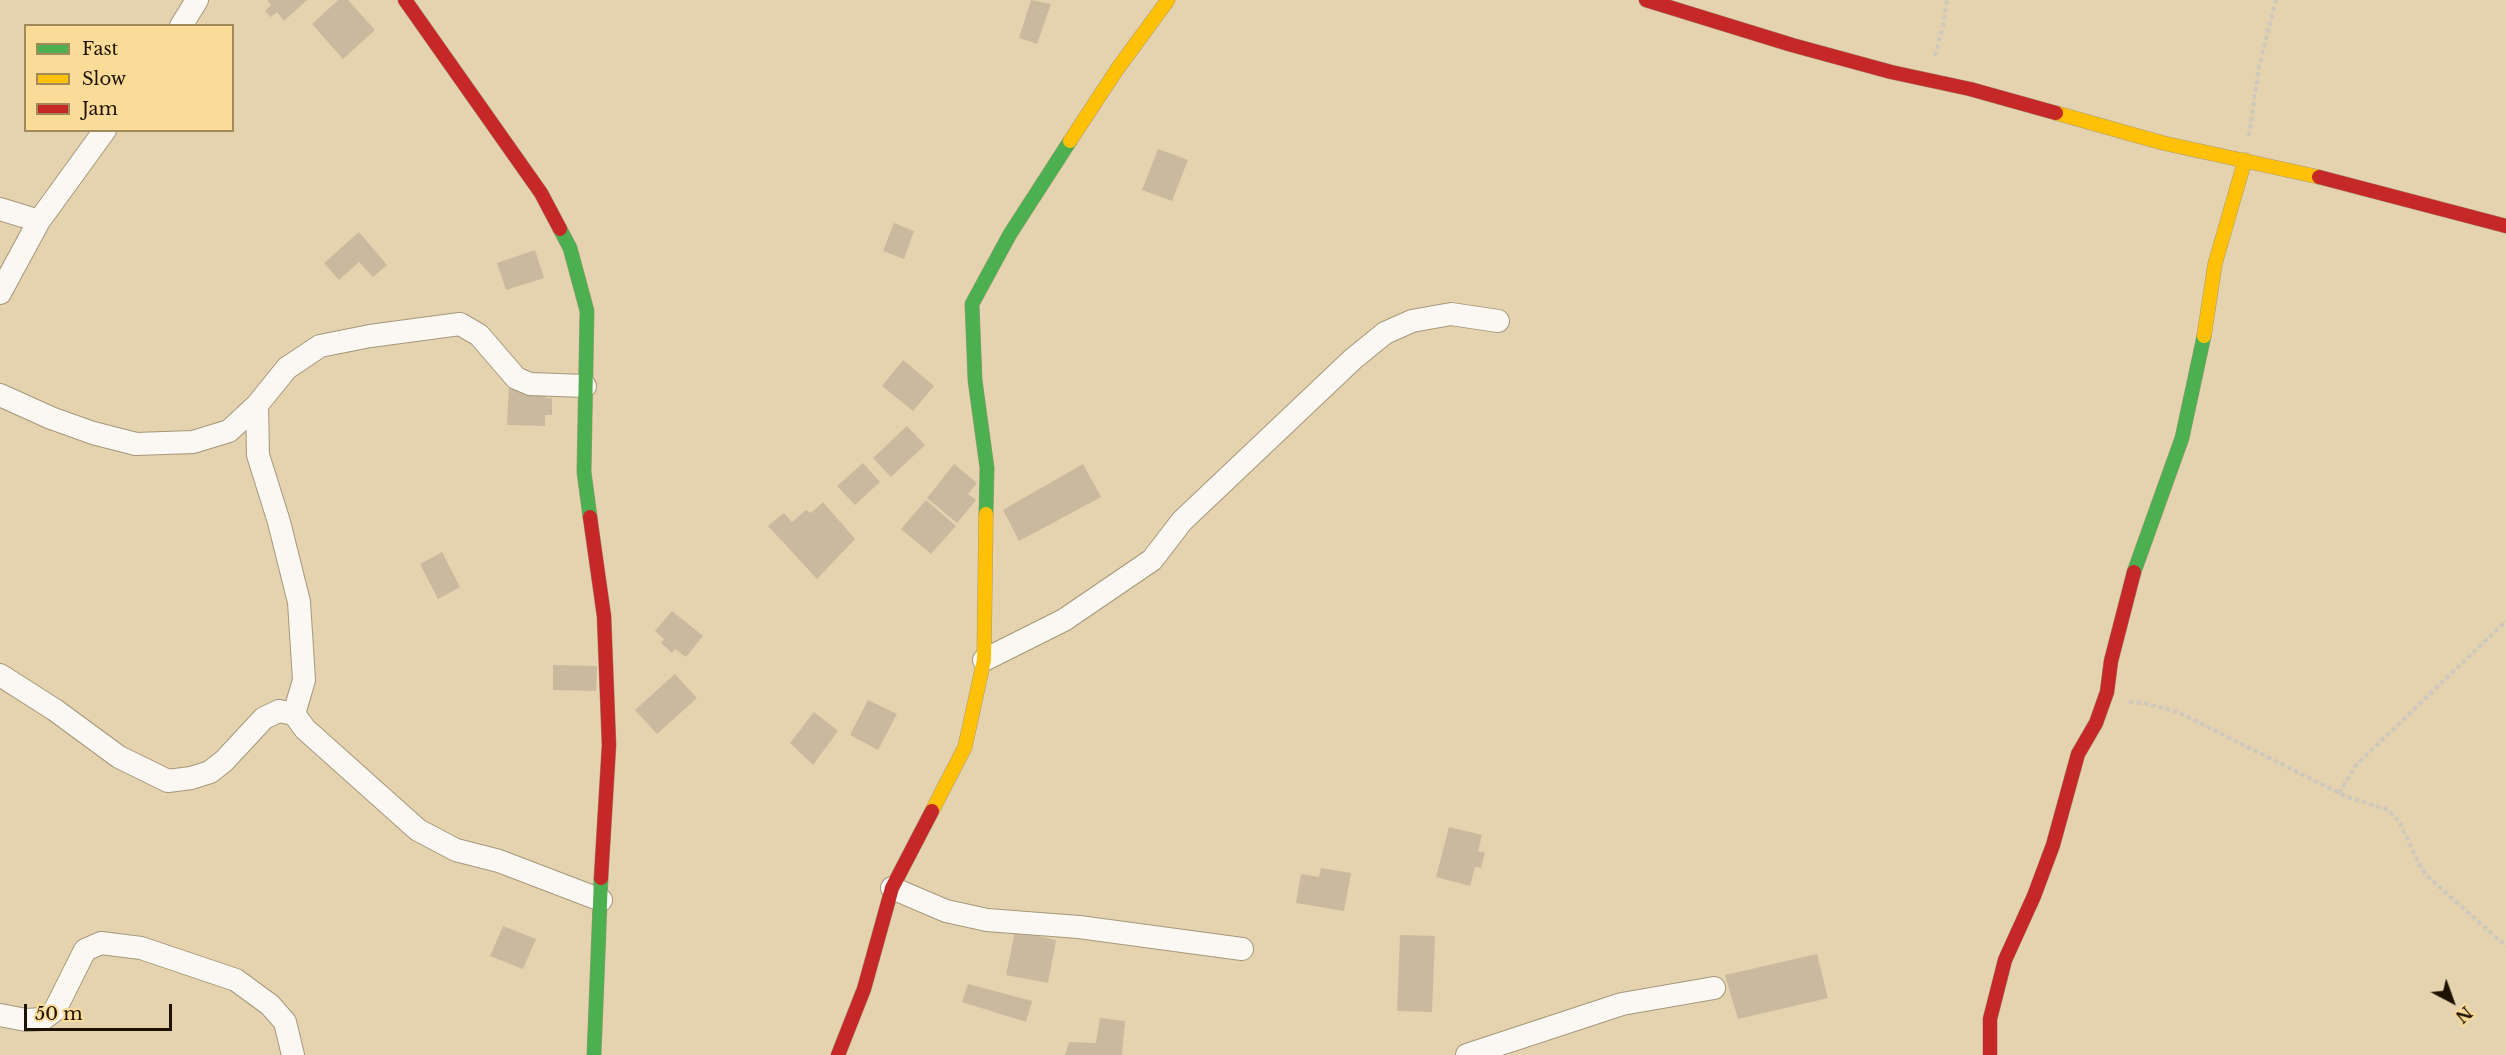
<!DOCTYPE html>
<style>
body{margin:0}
#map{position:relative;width:2506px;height:1055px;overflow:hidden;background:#e4d3ae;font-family:"Libre Baskerville",serif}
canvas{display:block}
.legend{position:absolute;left:24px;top:24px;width:210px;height:108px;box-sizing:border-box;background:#fadb98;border:2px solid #a28b5b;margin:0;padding:8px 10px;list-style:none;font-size:18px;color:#1d1200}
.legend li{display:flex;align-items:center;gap:12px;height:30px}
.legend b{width:30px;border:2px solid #a28b5b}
.north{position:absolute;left:2422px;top:971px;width:60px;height:60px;-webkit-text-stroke:4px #fadb98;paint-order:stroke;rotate:139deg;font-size:16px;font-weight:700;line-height:24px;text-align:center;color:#1d1200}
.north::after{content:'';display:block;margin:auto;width:21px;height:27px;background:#1d1200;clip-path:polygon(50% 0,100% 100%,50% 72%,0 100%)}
.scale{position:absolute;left:24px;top:1004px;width:148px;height:27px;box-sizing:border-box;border:3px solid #1d1200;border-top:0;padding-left:8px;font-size:18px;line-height:21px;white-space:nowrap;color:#1d1200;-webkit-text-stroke:4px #fadb98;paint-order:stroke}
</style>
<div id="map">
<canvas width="2506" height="1055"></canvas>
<ul class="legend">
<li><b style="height:8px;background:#4caf50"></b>Fast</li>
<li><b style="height:8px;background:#ffc107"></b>Slow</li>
<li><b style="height:8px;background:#c62828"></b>Jam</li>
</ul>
<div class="north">N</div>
<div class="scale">50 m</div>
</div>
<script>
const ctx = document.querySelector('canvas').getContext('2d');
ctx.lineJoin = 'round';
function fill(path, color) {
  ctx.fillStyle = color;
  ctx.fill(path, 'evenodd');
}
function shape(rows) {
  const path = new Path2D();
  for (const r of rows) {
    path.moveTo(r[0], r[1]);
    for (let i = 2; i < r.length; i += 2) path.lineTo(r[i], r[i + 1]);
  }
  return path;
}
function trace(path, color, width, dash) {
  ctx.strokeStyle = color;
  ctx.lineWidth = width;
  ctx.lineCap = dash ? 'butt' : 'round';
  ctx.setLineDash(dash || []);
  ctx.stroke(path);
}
const building = shape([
 [267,0,307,0,284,21,277,12,271,17,265,11,271,5],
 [338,0,348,0,375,30,343,59,312,24],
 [1031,0,1051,4,1037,44,1019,38],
 [1158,149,1188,160,1172,201,1142,190],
 [894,223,914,231,904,259,883,251],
 [359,232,387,265,373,277,359,262,339,280,324,263],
 [535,250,544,278,506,290,497,263],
 [903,360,934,386,913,411,882,386],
 [509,384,546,386,546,398,552,398,552,415,545,415,545,426,507,425],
 [907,426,925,445,891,477,873,458],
 [863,463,880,482,855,505,837,486],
 [954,464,977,483,968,494,976,500,957,523,927,498],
 [1083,464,1101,497,1019,541,1003,510],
 [926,500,956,526,931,554,901,529],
 [823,502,855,539,817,579,768,526,784,513,792,522,806,510,811,513],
 [442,552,460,587,438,599,420,564],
 [672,611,703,636,686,657,675,649,672,653,661,643,664,639,655,631],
 [553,665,597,666,596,691,553,690],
 [675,674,697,698,657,734,635,710],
 [868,700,897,714,878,750,850,735],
 [814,712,838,731,813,765,790,743],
 [1449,827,1482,835,1478,851,1485,853,1481,868,1475,867,1470,886,1436,877],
 [1321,868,1351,873,1344,911,1296,903,1301,874,1319,877],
 [503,926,536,939,523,969,490,956],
 [1015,931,1056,940,1048,983,1006,975],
 [1400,935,1435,936,1432,1012,1397,1011],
 [1817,954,1828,998,1738,1019,1725,975],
 [968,984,1032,1001,1026,1022,962,1002],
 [1100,1018,1125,1021,1122,1055,1065,1055,1069,1042,1096,1043]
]);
const path = shape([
 [1935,56,1943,26,1947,0],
 [2249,136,2259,66,2276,0],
 [2129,702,2144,703,2178,712,2347,797,2386,809,2394,815,2400,823,2419,864,2427,876,2506,946],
 [2339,793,2356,765,2506,621]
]);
const street = shape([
 [181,26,197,0],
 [0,209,39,221],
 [0,293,39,221,105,130],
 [0,395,51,418,93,433,136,444,193,442,229,431,257,405,287,368,320,346,370,336,460,324,479,335,516,378,530,384,585,386],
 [257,405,258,455,279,522,299,602,304,680,294,714,305,729,418,830,456,850,499,861,601,900],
 [984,660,1064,620,1152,560,1182,521,1353,359,1385,333,1412,321,1451,314,1498,321],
 [0,675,55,710,119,757,168,781,191,778,210,772,224,761,264,718,279,711,294,714],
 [892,888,946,911,987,920,1079,927,1242,949],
 [0,1015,26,1020,43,1019,55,1010,85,950,101,943,141,948,236,980,270,1005,285,1022,293,1055],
 [1467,1055,1622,1004,1714,988]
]);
const fast = shape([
 [560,229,570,248,587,311,584,472,590,517],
 [986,514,987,468,975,380,972,304,1010,234,1070,141],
 [2134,572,2182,438,2204,336],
 [594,1055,601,878]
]);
const slow = shape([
 [2056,113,2163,143,2319,177],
 [1070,141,1118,68,1168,0],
 [2204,336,2215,264,2245,160],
 [932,811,965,747,984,660,986,514]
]);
const jam = shape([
 [405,0,541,193,560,229],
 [1646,0,1792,45,1891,72,1970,89,2056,113],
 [2319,177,2506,226],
 [590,517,604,616,609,745,601,878],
 [838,1055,864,989,892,888,932,811],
 [1990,1055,1990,1019,2005,960,2034,896,2053,845,2078,754,2096,723,2107,692,2111,661,2134,572]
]);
fill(building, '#cbb99f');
trace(street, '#a5987b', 24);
trace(fast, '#a5987b', 15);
trace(slow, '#a5987b', 15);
trace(jam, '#a5987b', 15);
trace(path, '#cec8bd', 4, [4.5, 3]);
trace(street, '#fbf8f3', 22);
trace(fast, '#4caf50', 14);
trace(slow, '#ffc107', 14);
trace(jam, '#c62828', 14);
</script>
